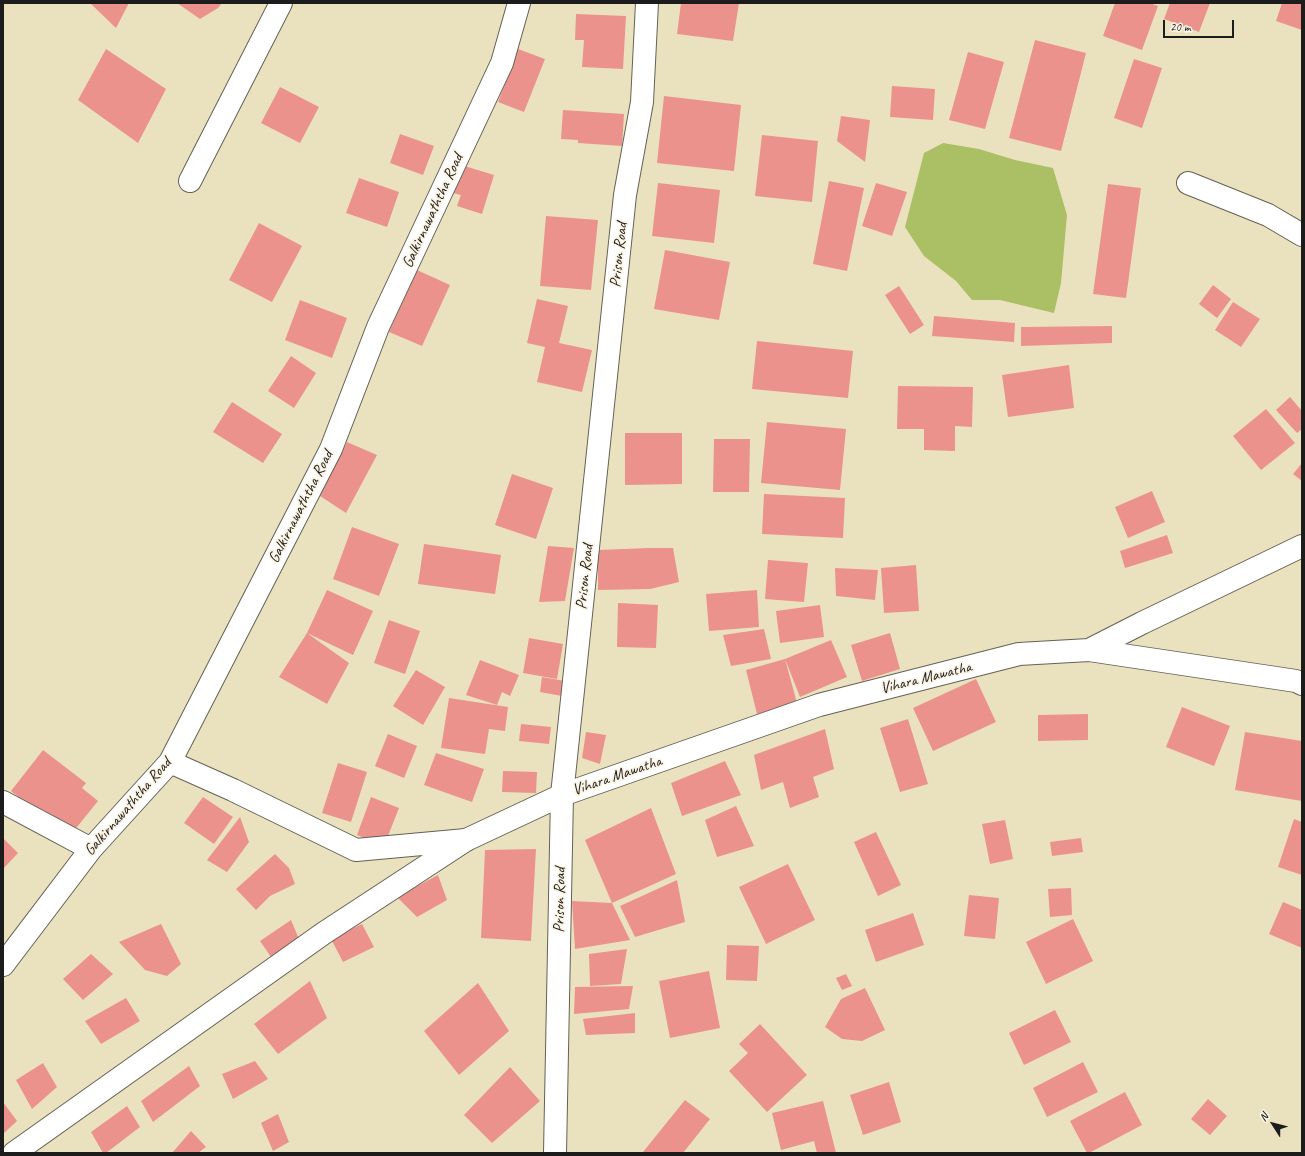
<!DOCTYPE html>
<style>
body{margin:0}
#map{position:relative;width:1305px;height:1156px;overflow:hidden;background:#eae2bf;font-family:Caveat,sans-serif}
canvas{display:block}
.frame{position:absolute;inset:0;border:4px solid #1c1c1c;pointer-events:none}
.north{position:absolute;left:1253px;top:1104px;width:40px;height:40px;-webkit-text-stroke:3px #fcf5e5;paint-order:stroke;rotate:306deg;font-size:11px;font-weight:700;line-height:16px;text-align:center;color:#1c1c1c}
.north::after{content:'';display:block;margin:auto;width:14px;height:18px;background:#1c1c1c;clip-path:polygon(50% 0,100% 100%,50% 72%,0 100%)}
.scale{position:absolute;left:1163px;top:20px;width:71px;height:18px;box-sizing:border-box;border:2px solid #1c1c1c;border-top:0;padding-left:5px;font-size:12px;line-height:14px;white-space:nowrap;color:#1c1c1c;-webkit-text-stroke:3px #fcf5e5;paint-order:stroke}
</style>
<div id="map">
<canvas width="1305" height="1156"></canvas>
<div class="frame"></div>
<div class="north">N</div>
<div class="scale">20 m</div>
</div>
<script>
const ctx = document.querySelector('canvas').getContext('2d');
ctx.lineJoin = 'round';
function fill(path, color) {
  ctx.fillStyle = color;
  ctx.fill(path, 'evenodd');
}
function shape(rows) {
  const path = new Path2D();
  for (const r of rows) {
    path.moveTo(r[0], r[1]);
    for (let i = 2; i < r.length; i += 2) path.lineTo(r[i], r[i + 1]);
  }
  return path;
}
function trace(path, color, width, dash) {
  ctx.strokeStyle = color;
  ctx.lineWidth = width;
  ctx.lineCap = dash ? 'butt' : 'round';
  ctx.setLineDash(dash || []);
  ctx.stroke(path);
}
function label(font, color, halo, rows, align = 'center') {
  ctx.font = font + ' Caveat,sans-serif';
  ctx.lineWidth = 3.5;
  ctx.setLineDash([]);
  ctx.textBaseline = 'middle';
  ctx.strokeStyle = halo;
  ctx.fillStyle = color;
  for (const [text, x, y, turn = 0] of rows) {
    ctx.save();
    ctx.translate(x, y);
    ctx.rotate((+turn || 0) * Math.PI / 180);
    ctx.textAlign = isNaN(turn) ? turn : align;
    if (halo) ctx.strokeText(text, 0, 0);
    ctx.fillText(text, 0, 0);
    ctx.restore();
  }
}
const green = shape([
 [943,143,979,149,1015,160,1053,168,1067,215,1061,283,1054,313,1000,300,972,300,956,281,924,256,905,227,924,153]
]);
const building = shape([
 [91,3,129,3,116,28,91,4],
 [177,3,222,3,218,8,200,19],
 [681,3,739,3,733,41,677,34],
 [1115,3,1150,3,1158,6,1142,50,1103,36],
 [1170,3,1210,3,1199,32,1164,19],
 [1282,3,1302,3,1302,30,1276,21],
 [576,14,626,16,623,69,582,67,584,40,575,40],
 [1035,40,1086,53,1061,151,1009,138],
 [106,49,166,89,138,143,78,100],
 [518,49,545,59,524,112,498,102],
 [968,52,1004,62,985,129,949,120],
 [1134,59,1162,68,1142,128,1114,118],
 [892,86,935,89,933,120,890,117],
 [280,87,319,107,300,143,261,123],
 [664,96,741,105,734,171,657,163],
 [563,110,624,114,622,146,578,143,578,140,561,139],
 [841,116,870,120,865,162,837,141],
 [400,134,434,146,423,175,390,163],
 [762,135,818,141,812,202,755,196],
 [458,164,494,175,482,214,457,206,461,195,449,192],
 [359,178,399,192,387,227,346,213],
 [829,181,864,188,847,271,813,264],
 [658,183,720,190,714,243,652,236],
 [876,183,907,192,892,236,862,226],
 [1108,184,1141,188,1126,298,1093,294],
 [546,216,598,220,591,290,540,286],
 [259,223,302,246,272,302,229,280],
 [665,250,730,262,719,320,654,309],
 [417,270,450,285,422,346,389,332],
 [1213,285,1231,299,1217,318,1199,304],
 [899,286,924,325,910,334,885,295],
 [537,299,568,306,559,343,592,350,582,392,537,382,545,347,527,343],
 [300,300,347,318,332,358,285,340],
 [1233,302,1260,319,1241,347,1215,330],
 [934,316,1015,323,1014,342,932,336],
 [1112,326,1112,343,1021,346,1021,327],
 [757,341,853,351,848,398,752,389],
 [291,356,316,373,294,408,268,391],
 [1069,365,1074,408,1008,417,1002,375],
 [898,386,973,387,972,427,955,426,955,451,924,450,924,429,897,429],
 [1290,397,1302,411,1302,429,1297,433,1276,410],
 [232,402,282,434,263,463,213,432],
 [1266,409,1295,443,1261,470,1233,436],
 [767,422,846,429,840,490,761,483],
 [625,433,682,433,682,484,625,485],
 [714,439,750,439,749,492,713,492],
 [347,442,377,455,346,513,320,496],
 [1302,463,1302,481,1293,474],
 [512,474,553,488,536,539,495,525],
 [1152,491,1165,522,1128,538,1115,507],
 [764,494,845,498,843,538,762,534],
 [352,527,399,544,379,596,333,579],
 [1167,535,1173,553,1125,568,1120,551],
 [424,544,501,555,495,594,418,584],
 [548,546,574,548,565,601,539,602],
 [649,548,673,548,679,582,650,589,598,590,598,550],
 [768,560,808,563,804,602,765,599],
 [916,565,919,611,884,613,881,568],
 [835,568,878,570,875,600,836,596],
 [327,590,373,611,353,655,307,633,349,663,327,704,279,677,307,633],
 [757,590,759,627,709,631,706,594],
 [618,603,658,605,656,648,617,647],
 [820,605,824,637,780,643,776,611],
 [389,620,420,631,405,674,374,663],
 [764,629,771,659,731,666,723,635],
 [890,633,900,669,862,681,851,645],
 [529,638,563,644,557,679,523,673],
 [831,640,847,677,800,697,785,659,797,703,757,714,746,670,785,659],
 [480,660,519,675,510,696,502,692,497,705,466,695],
 [416,670,445,687,423,725,393,706],
 [542,677,565,681,562,696,540,692],
 [976,679,996,722,933,751,913,708],
 [449,698,508,707,505,731,489,729,485,754,441,748],
 [1182,707,1230,726,1214,766,1166,747],
 [1088,714,1088,740,1038,741,1038,715],
 [908,719,928,784,900,792,880,728],
 [521,724,551,727,549,744,519,741],
 [825,729,834,769,813,777,819,797,790,808,783,782,761,790,754,755],
 [586,732,606,735,600,764,582,758],
 [1245,732,1302,741,1302,801,1235,790],
 [388,734,417,746,404,778,375,766],
 [43,750,86,783,82,788,98,801,69,837,11,791],
 [436,753,484,769,472,802,424,785],
 [725,761,741,795,682,816,671,783],
 [338,763,367,772,351,822,322,813],
 [503,771,537,772,536,793,502,792],
 [203,797,233,817,214,844,184,823],
 [371,797,399,808,384,846,357,835],
 [736,806,754,846,717,857,705,820],
 [651,808,676,874,612,903,585,840],
 [240,817,249,842,227,872,207,860],
 [1294,819,1302,822,1302,875,1278,867],
 [1005,820,1013,859,990,864,982,824],
 [876,832,901,885,878,896,854,842],
 [3,838,18,853,3,869],
 [1081,838,1083,852,1052,856,1050,842],
 [536,849,531,941,481,938,485,850],
 [275,854,289,868,295,884,270,896,256,910,236,889],
 [788,864,815,920,766,944,739,887],
 [438,875,447,900,417,917,397,897],
 [677,880,685,922,635,937,620,906],
 [1071,888,1072,915,1050,917,1048,889],
 [969,895,999,898,995,939,964,936],
 [572,901,612,903,630,940,575,949],
 [1283,902,1302,910,1302,948,1269,934],
 [913,913,924,945,876,962,865,930],
 [1073,919,1093,961,1046,984,1026,942],
 [291,920,299,939,271,957,260,941],
 [161,924,181,964,167,976,145,970,119,942],
 [362,924,374,947,343,962,331,939],
 [727,945,759,946,757,981,726,980],
 [627,949,621,984,590,986,589,954],
 [91,954,113,974,83,1000,63,979],
 [709,971,720,1028,670,1038,659,981],
 [846,974,852,986,842,990,836,978],
 [310,981,327,1018,278,1054,254,1024],
 [478,983,509,1031,459,1075,424,1031],
 [633,986,629,1009,574,1014,575,987],
 [865,988,885,1030,862,1041,842,1039,825,1027,841,999],
 [126,998,140,1021,101,1044,85,1021],
 [1055,1010,1071,1042,1024,1065,1009,1033],
 [635,1013,635,1033,586,1035,583,1019],
 [760,1024,807,1075,767,1112,729,1071,748,1053,739,1044],
 [255,1061,268,1079,233,1099,222,1074],
 [1083,1062,1098,1092,1047,1117,1033,1088],
 [43,1063,57,1087,32,1109,16,1080],
 [189,1066,200,1086,153,1122,141,1101],
 [510,1067,540,1101,492,1143,464,1115],
 [889,1082,901,1122,863,1135,850,1095],
 [1125,1092,1142,1125,1089,1153,1087,1153,1070,1121],
 [1208,1099,1227,1116,1210,1135,1191,1119],
 [685,1100,710,1119,683,1153,644,1153,643,1152],
 [823,1101,836,1153,817,1153,814,1141,781,1150,772,1113],
 [3,1102,17,1121,3,1134],
 [127,1106,140,1127,106,1153,103,1153,91,1132],
 [278,1114,289,1142,273,1151,261,1123],
 [191,1131,206,1147,198,1153,172,1153]
]);
const street = shape([
 [190,181,281,3],
 [1188,183,1268,215,1302,235],
 [1089,650,1142,623,1302,546],
 [170,762,233,790,356,850,466,840],
 [562,795,819,705,1019,654,1089,650,1296,681,1302,684],
 [3,802,91,849],
 [3,965,91,849,170,762,331,449,378,327,502,63,519,3]
]);
const secondary = shape([
 [14,1153,324,933,466,840,562,795],
 [555,1153,562,795,625,195,642,102,647,3]
]);
const streetNames = [
 ["Galkirnawaththa Road",433,211,-65],
 ["Prison Road",619,255,-84],
 ["Galkirnawaththa Road",301,507,-63],
 ["Prison Road",585,577,-84],
 ["Vihara Mawatha",926,678,-14],
 ["Vihara Mawatha",617,776,-19],
 ["Galkirnawaththa Road",128,807,-49],
 ["Prison Road",560,900,-89]
];
fill(green, '#abbf64');
fill(building, '#ec928c');
trace(street, '#646155', 24);
trace(secondary, '#646155', 24);
trace(street, '#fff', 22);
trace(secondary, '#fff', 22);
label('16px', '#1c1c1c', '#fcf5e5', streetNames);
</script>
